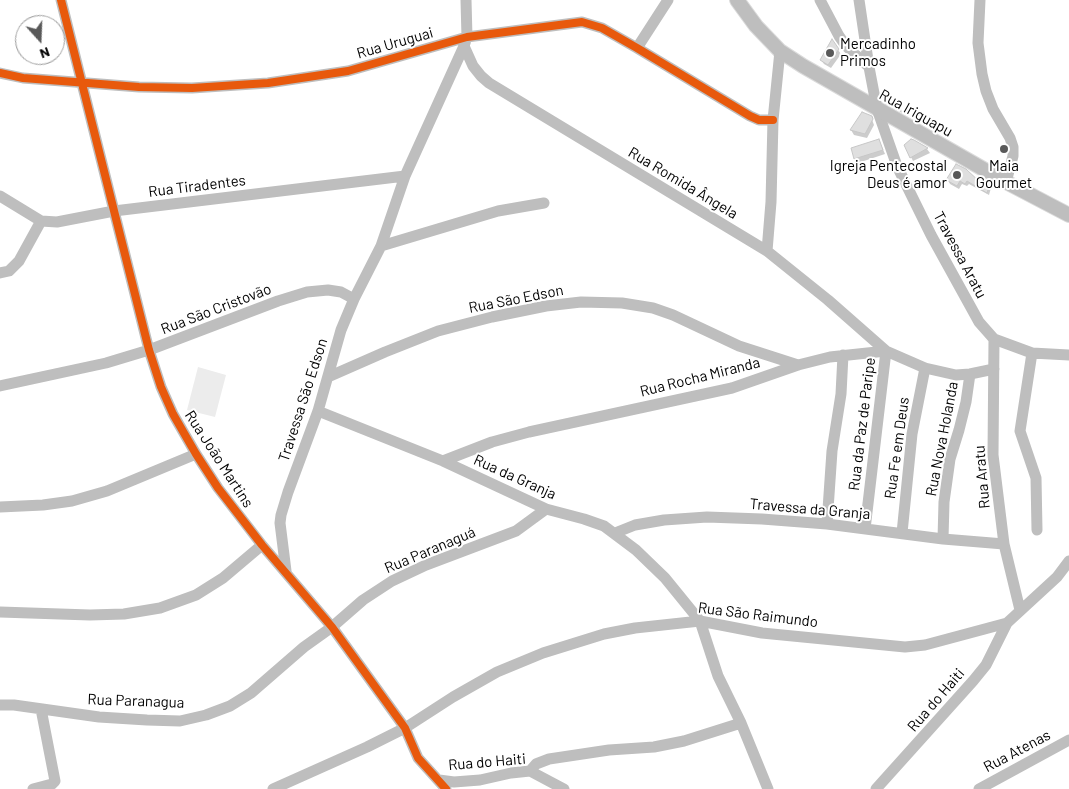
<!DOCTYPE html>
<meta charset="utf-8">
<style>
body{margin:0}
#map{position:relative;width:1069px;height:789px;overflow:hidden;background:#fff;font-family:Barlow,sans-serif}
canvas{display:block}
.north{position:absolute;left:15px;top:15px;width:50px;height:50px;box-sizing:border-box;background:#fff;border:1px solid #999;border-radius:50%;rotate:160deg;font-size:14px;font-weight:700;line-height:20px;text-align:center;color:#000}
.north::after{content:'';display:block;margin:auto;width:18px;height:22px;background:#595959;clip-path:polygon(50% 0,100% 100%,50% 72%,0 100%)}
</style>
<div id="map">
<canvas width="1069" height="789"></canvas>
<div class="north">N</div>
</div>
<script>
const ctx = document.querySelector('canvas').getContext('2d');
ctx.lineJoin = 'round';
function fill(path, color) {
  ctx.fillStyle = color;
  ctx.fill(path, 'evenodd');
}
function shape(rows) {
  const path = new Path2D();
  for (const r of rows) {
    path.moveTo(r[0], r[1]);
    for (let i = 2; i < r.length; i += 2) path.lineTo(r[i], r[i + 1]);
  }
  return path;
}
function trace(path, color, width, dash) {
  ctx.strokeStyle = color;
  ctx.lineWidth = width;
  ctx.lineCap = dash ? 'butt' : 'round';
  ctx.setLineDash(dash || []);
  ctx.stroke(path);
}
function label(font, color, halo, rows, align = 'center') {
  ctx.font = font + ' Barlow,sans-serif';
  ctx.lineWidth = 4;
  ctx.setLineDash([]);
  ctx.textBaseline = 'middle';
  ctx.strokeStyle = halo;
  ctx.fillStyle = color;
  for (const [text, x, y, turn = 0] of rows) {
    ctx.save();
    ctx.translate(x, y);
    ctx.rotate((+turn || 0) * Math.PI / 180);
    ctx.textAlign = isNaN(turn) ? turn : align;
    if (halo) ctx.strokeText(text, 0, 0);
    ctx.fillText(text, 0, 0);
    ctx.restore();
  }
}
const green = shape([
 [198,367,226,375,215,417,187,410]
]);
const shadow = shape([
 [838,50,841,54,831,68,824,64,821,60],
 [896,106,901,109,902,113,896,109],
 [871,117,874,125,867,138,854,135,851,130],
 [879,140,885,154,858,163,855,158],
 [914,141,927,149,930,153,913,161,905,145],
 [956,165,981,185,989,184,991,188,989,195,969,184,967,186,962,184,959,189,950,184,948,180]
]);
const building = shape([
 [832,39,839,49,828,65,820,60,832,39],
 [862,112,872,116,873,119,865,134,850,130,862,112],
 [879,139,883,150,854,159,851,148,879,139],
 [911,139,914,140,928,148,910,158,904,145,911,139],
 [956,164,966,169,981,183,984,179,990,183,987,193,967,181,965,184,960,181,957,186,946,180,956,164]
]);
const minor = shape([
 [61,0,149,350,161,387,173,414,196,454,218,488,262,545,332,627,405,728,418,758,446,789],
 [820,0,839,36,846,46,869,67],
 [859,0,869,67,877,109,897,166,931,235,979,322,994,339,1032,353,1069,355],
 [980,0,978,43,982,74,986,91,993,109,1010,138,1013,147,1013,156,1006,182],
 [464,46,473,66,481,76,489,83,767,251,828,300,886,351,865,529],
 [637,48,668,0],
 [0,73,23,78,139,87,192,88,268,83,348,71,467,37,582,22,602,28,637,48,750,116,759,120,773,120],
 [0,196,41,221,57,222,114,211,405,176],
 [381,246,498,211,544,203],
 [767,251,771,202,773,120,780,51],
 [0,273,9,271,19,261,41,221],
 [994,339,993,455,1004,544,1020,610],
 [1032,353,1020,431,1036,478,1037,530],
 [328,377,385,352,438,331,492,317,546,306,581,302,622,303,653,308,673,315,739,346,798,365],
 [0,386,106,363,149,350,278,301,307,292,328,290,341,292,354,299],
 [318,411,443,461,546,509,584,519,604,526,636,550,665,578,700,621,718,676,741,723,768,789],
 [443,461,492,442,529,432,732,388,798,365,830,357,886,351,925,368,956,375,970,374,994,369],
 [0,507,43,505,72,501,107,491,196,454],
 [827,524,832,451,841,394,843,355],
 [615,533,635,525,664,520,707,517,762,519,827,524,943,539,1004,544],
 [902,533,912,434,925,368],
 [943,539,944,502,950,459,959,430,966,402,970,374],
 [286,571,280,523,281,515,288,492,318,411,341,330,354,299,381,246,405,176,464,46,467,37,466,0],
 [0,612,90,615,124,614,160,608,196,595,223,578,262,545],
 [0,705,14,705,99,717,147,720,180,721,206,715,230,706,251,693,304,647,332,627,363,600,392,581,426,565,516,531,546,509],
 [530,771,536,764,549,759,609,750,654,747,684,741,741,723],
 [439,780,454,782,480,780,511,773,530,771,564,789],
 [33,789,52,784,55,781,41,709],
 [273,789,367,747,405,728,453,697,497,672,543,653,604,634,635,628,700,621,762,633,905,647,925,645,1007,623],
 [876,789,973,681,986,665,1007,623,1057,577,1069,561],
 [979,789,1069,740]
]);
const major = shape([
 [737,0,756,26,780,51,803,66,1006,182,1069,215]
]);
const cycleway = shape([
 [61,0,149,350,161,387,173,414,196,454,218,488,262,545,332,627,405,728,418,758,446,789],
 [0,73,23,78,139,87,192,88,268,83,348,71,467,37,582,22,602,28,637,48,750,116,759,120,773,120]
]);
const markers = [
 [830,53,5,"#595959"],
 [1004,149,5,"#595959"],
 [957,175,5,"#595959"]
];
const streetNames = [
 ["Rua Uruguai",395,43,-16],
 ["Rua Iriguapu",916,113,29],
 ["Rua Romida Ângela",683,183,31],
 ["Rua Tiradentes",197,186,-7],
 ["Travessa Aratu",960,255,62],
 ["Rua São Edson",516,299,-11],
 ["Rua São Cristovão",216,309,-21],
 ["Rua Rocha Miranda",700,377,-14],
 ["Travessa São Edson",303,400,-72],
 ["Rua da Paz de Paripe",862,424,-83],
 ["Rua Nova Holanda",942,439,-79],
 ["Rua Fe em Deus",897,448,-82],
 ["Rua João Martins",219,459,57],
 ["Rua da Granja",515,477,24],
 ["Rua Aratu",982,477,-95],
 ["Travessa da Granja",810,509,5],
 ["Rua Paranaguá",430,550,-23],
 ["Rua São Raimundo",758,615,7],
 ["Rua do Haiti",936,700,-49],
 ["Rua Paranagua",136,701,2],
 ["Rua Atenas",1017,751,-28],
 ["Rua do Haiti",487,762,-5]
];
const poiNames = [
 ["Mercadinho",840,44],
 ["Primos",840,61],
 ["Igreja Pentecostal",947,166,"right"],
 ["Deus é amor",947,183,"right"],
 ["Maia",1004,166,"center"],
 ["Gourmet",1004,183,"center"]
];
fill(green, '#ececec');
fill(shadow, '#0003');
fill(building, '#dfdfdf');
trace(building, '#c7c7c7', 1);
trace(major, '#dbdbdb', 16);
trace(minor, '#bebebe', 11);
trace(major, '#bebebe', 14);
trace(cycleway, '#e8590c', 8);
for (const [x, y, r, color] of markers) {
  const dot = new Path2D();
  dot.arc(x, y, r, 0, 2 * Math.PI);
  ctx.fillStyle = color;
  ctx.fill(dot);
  trace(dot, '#fff', 2);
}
label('15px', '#000', '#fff', streetNames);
label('15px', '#000', '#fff', poiNames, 'left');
</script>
